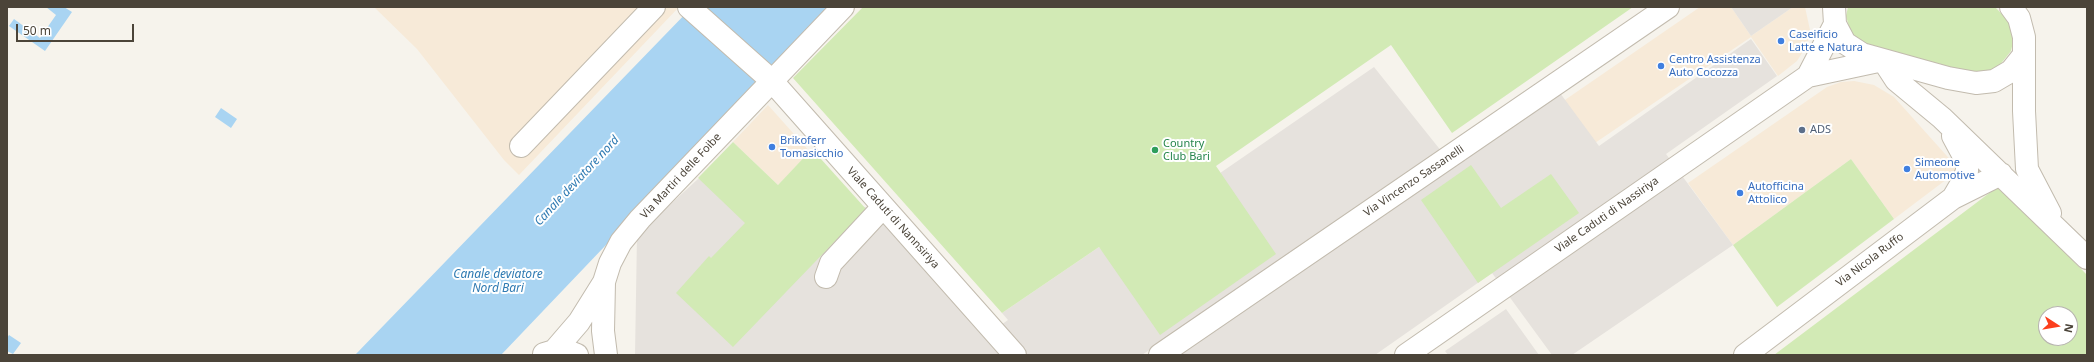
<!DOCTYPE html>
<style>
body{margin:0}
#map{position:relative;width:2094px;height:362px;overflow:hidden;background:#f6f3ec;font-family:"Noto Sans",sans-serif}
canvas{display:block}
.frame{position:absolute;inset:0;border:8px solid #4b4439;pointer-events:none}
.north{position:absolute;left:2038px;top:306px;width:40px;height:40px;box-sizing:border-box;background:#fff;border:1px solid #b7b4b0;border-radius:50%;rotate:102deg;font-size:11px;font-weight:700;line-height:16px;text-align:center;color:#4b4439}
.north::after{content:'';display:block;margin:auto;width:14px;height:18px;background:#fc3f1d;clip-path:polygon(50% 0,100% 100%,50% 72%,0 100%)}
.scale{position:absolute;left:16px;top:24px;width:118px;height:18px;box-sizing:border-box;border:2px solid #4b4439;border-top:0;padding-left:5px;font-size:12px;line-height:14px;white-space:nowrap;color:#4b4439;-webkit-text-stroke:3px #fff;paint-order:stroke}
</style>
<div id="map">
<canvas width="2094" height="362"></canvas>
<div class="frame"></div>
<div class="north">N</div>
<div class="scale">50 m</div>
</div>
<script>
const ctx = document.querySelector('canvas').getContext('2d');
ctx.lineJoin = 'round';
function fill(path, color) {
  ctx.fillStyle = color;
  ctx.fill(path, 'evenodd');
}
function shape(rows) {
  const path = new Path2D();
  for (const r of rows) {
    path.moveTo(r[0], r[1]);
    for (let i = 2; i < r.length; i += 2) path.lineTo(r[i], r[i + 1]);
  }
  return path;
}
function trace(path, color, width, dash) {
  ctx.strokeStyle = color;
  ctx.lineWidth = width;
  ctx.lineCap = dash ? 'butt' : 'round';
  ctx.setLineDash(dash || []);
  ctx.stroke(path);
}
function label(font, color, halo, rows, align = 'center') {
  ctx.font = font + ' "Noto Sans",sans-serif';
  ctx.lineWidth = 4;
  ctx.setLineDash([]);
  ctx.textBaseline = 'middle';
  ctx.strokeStyle = halo;
  ctx.fillStyle = color;
  for (const [text, x, y, turn = 0] of rows) {
    ctx.save();
    ctx.translate(x, y);
    ctx.rotate((+turn || 0) * Math.PI / 180);
    ctx.textAlign = isNaN(turn) ? turn : align;
    if (halo) ctx.strokeText(text, 0, 0);
    ctx.fillText(text, 0, 0);
    ctx.restore();
  }
}
const commercial = shape([
 [374,7,679,7,519,175,504,160,417,49],
 [1700,7,1731,7,1751,36,1793,7,1805,7,1810,30,1807,45,1797,61,1778,76,1751,37,1592,145,1562,102],
 [1854,81,1874,85,1894,97,1955,165,1955,173,1894,219,1851,159,1733,245,1688,183,1827,87,1841,82],
 [768,105,810,152,778,185,733,142]
]);
const industrial = shape([
 [1731,7,1793,7,1751,36],
 [1751,39,1777,76,1666,154,1733,245,1572,355,1552,355,1492,273,1375,355,1171,355,1161,342,1142,355,635,355,637,235,698,179,871,208,988,334,1008,320,1002,313,1099,247,1104,253,1374,67,1442,152,1549,78,1599,146],
 [1506,309,1539,355,1448,355,1445,351]
]);
const green = shape([
 [863,7,1633,7,1452,133,1391,45,1216,166,1276,254,1160,335,1099,247,1002,313,793,78],
 [1848,7,1995,7,2006,18,2010,25,2013,42,2011,51,1999,66,1992,71,1976,74,1872,49,1854,36,1850,30,1846,16],
 [733,142,778,185,812,149,866,209,733,347,676,293,709,256,711,258,745,223,698,178],
 [1851,159,1894,219,1777,307,1733,245],
 [1471,165,1501,208,1551,174,1579,213,1478,283,1421,200],
 [2000,185,2087,275,2087,355,1774,355],
 [2046,314,2070,314,2070,338,2046,338]
]);
const water = shape([
 [46,7,64,7,72,12,45,51,9,26,14,19,40,38,56,15],
 [692,7,833,7,501,355,355,355],
 [221,108,237,119,231,128,215,117],
 [9,335,21,343,13,354,7,351,7,338]
]);
const minor = shape([
 [689,7,771,80,1015,355],
 [1834,7,1835,24,1845,43,1862,54,1948,78,1976,83,1994,81,2011,71,2023,56],
 [2011,7,2019,18,2024,37,2024,111,2027,169,2050,213],
 [1883,60,1896,80,1942,118,2087,258],
 [1808,76,1835,24],
 [1953,136,1967,162,1967,171,1963,181,1953,198],
 [521,146,654,7],
 [826,277,831,263,883,207],
 [604,282,603,331,606,355],
 [554,351,579,322,604,282,610,263,621,242,640,219,843,7],
 [544,354,554,351,567,351,577,355],
 [1160,355,1668,7],
 [1406,355,1808,76,1883,60],
 [1745,355,1953,198,2001,174]
]);
const markers = [
 [1781,41,4,"#3f7fe0"],
 [1661,66,4,"#3f7fe0"],
 [1802,130,4,"#5c6f8a"],
 [772,147,4,"#3f7fe0"],
 [1155,150,4,"#2e9e5b"],
 [1907,169,4,"#3f7fe0"],
 [1740,193,4,"#3f7fe0"]
];
const shopNames = [
 ["Caseificio",1789,35],
 ["Latte e Natura",1789,48],
 ["Centro Assistenza",1669,60],
 ["Auto Cocozza",1669,73],
 ["Brikoferr",780,141],
 ["Tomasicchio",780,154],
 ["Simeone",1915,163],
 ["Automotive",1915,176],
 ["Autofficina",1748,187],
 ["Attolico",1748,200]
];
const serviceNames = [
 ["ADS",1810,130]
];
const leisureNames = [
 ["Country",1163,144],
 ["Club Bari",1163,157]
];
const streetNames = [
 ["Via Martiri delle Foibe",681,176,-47],
 ["Via Vincenzo Sassanelli",1414,181,-34],
 ["Viale Caduti di Nassiriya",1607,215,-35],
 ["Viale Caduti di Nannsiriya",893,218,48],
 ["Via Nicola Ruffo",1870,260,-37]
];
const waterNames = [
 ["Canale deviatore nord",577,181,-47],
 ["Canale deviatore",498,275],
 ["Nord Bari",498,289]
];
fill(commercial, '#f7ead8');
fill(industrial, '#e6e2dd');
fill(green, '#d2eab5');
fill(water, '#a9d4f2');
trace(minor, '#c2bbae', 24);
trace(minor, '#fff', 22);
for (const [x, y, r, color] of markers) {
  const dot = new Path2D();
  dot.arc(x, y, r, 0, 2 * Math.PI);
  ctx.fillStyle = color;
  ctx.fill(dot);
  trace(dot, '#fff', 1.5);
}
label('11px', '#366cbe', '#fff', shopNames, 'left');
label('11px', '#4e5e75', '#fff', serviceNames, 'left');
label('11px', '#27864d', '#fff', leisureNames, 'left');
label('11px', '#4b4439', '#fff', streetNames);
label('italic 12px', '#2e7ab2', '#fff', waterNames);
</script>
